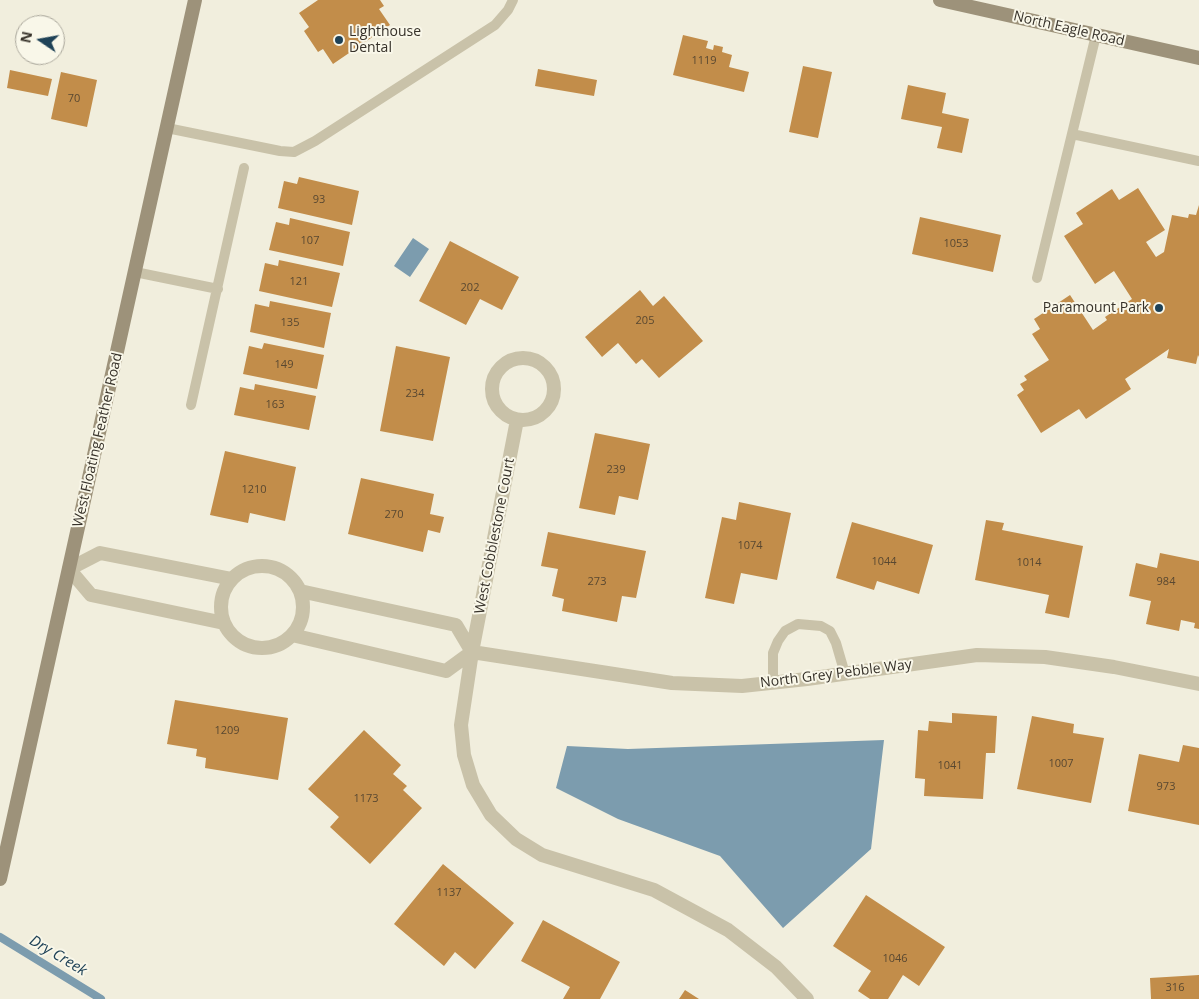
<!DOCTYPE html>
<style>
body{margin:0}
#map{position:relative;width:1199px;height:999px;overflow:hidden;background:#f1eedd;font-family:"Open Sans",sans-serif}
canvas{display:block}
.north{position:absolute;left:15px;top:15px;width:50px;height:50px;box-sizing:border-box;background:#f9f7e9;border:1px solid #aba89c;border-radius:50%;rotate:282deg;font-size:14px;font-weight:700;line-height:20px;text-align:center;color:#363129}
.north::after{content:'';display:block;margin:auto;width:18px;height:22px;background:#1f4257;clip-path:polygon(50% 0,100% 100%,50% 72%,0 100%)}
</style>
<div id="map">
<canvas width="1199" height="999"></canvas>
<div class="north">N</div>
</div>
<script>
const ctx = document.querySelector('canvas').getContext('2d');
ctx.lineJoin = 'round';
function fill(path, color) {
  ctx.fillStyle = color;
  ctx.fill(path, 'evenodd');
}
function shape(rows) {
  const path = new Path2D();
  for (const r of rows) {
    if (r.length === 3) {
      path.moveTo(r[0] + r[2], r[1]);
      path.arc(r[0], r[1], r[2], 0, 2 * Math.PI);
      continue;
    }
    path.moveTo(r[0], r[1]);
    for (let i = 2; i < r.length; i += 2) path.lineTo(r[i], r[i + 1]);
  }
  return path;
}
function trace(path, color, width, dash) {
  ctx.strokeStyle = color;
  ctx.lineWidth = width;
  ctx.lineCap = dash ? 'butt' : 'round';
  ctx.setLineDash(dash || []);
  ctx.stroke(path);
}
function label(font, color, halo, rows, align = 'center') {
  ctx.font = font + ' "Open Sans",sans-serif';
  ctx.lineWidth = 4;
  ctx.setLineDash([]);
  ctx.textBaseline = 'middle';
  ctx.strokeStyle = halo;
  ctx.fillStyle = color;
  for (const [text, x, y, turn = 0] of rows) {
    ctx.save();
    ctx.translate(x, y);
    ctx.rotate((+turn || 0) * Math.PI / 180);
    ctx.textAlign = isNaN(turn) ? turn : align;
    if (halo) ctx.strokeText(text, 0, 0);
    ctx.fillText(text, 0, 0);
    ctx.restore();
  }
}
const water = shape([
 [413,238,429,249,410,277,394,266],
 [884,740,871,849,783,928,720,856,618,819,556,788,567,746,628,749]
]);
const stream = shape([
 [0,937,101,999]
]);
const building = shape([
 [318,0,380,0,384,6,379,9,390,25,333,64,323,49,318,52,304,31,309,27,299,13],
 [683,35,708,41,706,48,713,50,714,45,723,47,722,52,732,55,729,67,749,72,744,92,673,75],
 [803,66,832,72,818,138,789,132],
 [538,69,597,80,594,96,535,86],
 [10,70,52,79,48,96,7,88],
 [61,72,97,80,87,127,51,119],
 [908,85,946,93,942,113,969,119,962,153,937,148,942,127,901,119],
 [299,177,359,191,352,225,278,208,284,181,297,184],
 [1138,188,1165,230,1146,242,1156,257,1164,252,1172,215,1188,218,1189,214,1196,215,1199,205,1199,357,1198,355,1196,364,1167,358,1169,349,1125,379,1131,389,1086,419,1079,409,1041,433,1017,395,1024,390,1020,384,1027,380,1024,376,1049,360,1032,334,1040,329,1034,319,1070,295,1093,330,1107,320,1105,317,1132,299,1114,271,1095,284,1064,236,1083,224,1076,213,1112,189,1119,200],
 [920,217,1001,235,993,272,912,254],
 [290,218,350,232,343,266,269,250,276,222,289,225],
 [450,241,519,277,502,310,480,299,466,325,419,301],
 [279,260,340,273,332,307,259,291,265,263,278,266],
 [640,290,653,306,664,296,703,341,659,378,642,359,636,364,618,343,602,357,585,337],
 [270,301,331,313,324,348,250,332,255,304,269,307],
 [264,343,324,355,317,389,243,374,249,346,262,349],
 [396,346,450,357,433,441,380,431],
 [255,384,316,396,309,430,234,415,240,387,254,390],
 [595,433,650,444,638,500,619,496,615,515,579,508],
 [225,451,296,467,285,521,250,513,248,523,210,515],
 [361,478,434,494,430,514,444,517,440,533,428,530,423,552,348,534],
 [739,502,791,513,777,580,741,573,734,604,705,598,722,517,736,520],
 [986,520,1004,523,1002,530,1083,546,1069,618,1045,613,1049,595,975,580],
 [852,522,933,545,919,594,877,581,874,590,836,578],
 [548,532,646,551,636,598,622,596,617,622,562,611,564,599,552,596,558,569,541,566],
 [1160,553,1199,561,1199,629,1194,628,1195,623,1181,620,1179,631,1146,624,1151,601,1129,596,1136,563,1157,568],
 [175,700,288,718,278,780,205,768,206,758,196,756,197,749,167,744],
 [952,713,997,716,995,753,986,753,983,799,924,796,925,779,915,778,918,730,928,731,929,721,952,723],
 [1032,716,1074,724,1073,733,1104,738,1091,803,1017,789],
 [364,730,401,765,393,774,407,786,403,790,422,808,370,864,330,827,339,817,308,789],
 [1183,745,1199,748,1199,825,1128,811,1139,754,1179,762],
 [443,864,514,923,475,969,455,952,444,966,394,924],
 [866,895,945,947,919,986,903,975,888,999,870,999,858,991,871,971,833,946],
 [543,920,620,962,600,999,563,999,570,987,521,961],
 [1199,975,1199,999,1151,999,1150,978],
 [685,990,699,999,679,999]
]);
const service = shape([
 [167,128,280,151,294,152,315,141,495,25,508,10,513,0],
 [1072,134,1199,161],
 [135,272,218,289],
 [1037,278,1096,35],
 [191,405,244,168],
 [773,682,773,653,778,641,785,631,798,624,821,626,830,631,836,643,845,674]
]);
const minor = shape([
 [523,389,31],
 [517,420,472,652,461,725,464,755,473,785,491,815,516,839,542,855,654,890,728,930,776,967,807,999],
 [262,607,41],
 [300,591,456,625,472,652],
 [224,623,91,595,69,569,100,553,232,579],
 [292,635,446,671,472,652,672,683,742,686,807,679,977,655,1045,657,1114,667,1199,684]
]);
const secondary = shape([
 [940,0,1199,58],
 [0,879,195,0]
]);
const markers = [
 [339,40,5,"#1f4257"],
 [1159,308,5,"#1f4257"]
];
const numberNames = [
 ["1119",704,61],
 ["70",74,99],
 ["93",319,200],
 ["107",310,241],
 ["1053",956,244],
 ["121",299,282],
 ["202",470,288],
 ["205",645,321],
 ["135",290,323],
 ["149",284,365],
 ["234",415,394],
 ["163",275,405],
 ["239",616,470],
 ["1210",254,490],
 ["270",394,515],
 ["1074",750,546],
 ["1044",884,562],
 ["1014",1029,563],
 ["273",597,582],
 ["984",1166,582],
 ["1209",227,731],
 ["1007",1061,764],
 ["1041",950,766],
 ["973",1166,787],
 ["1173",366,799],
 ["1137",449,893],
 ["1046",895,959],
 ["316",1175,988]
];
const streetNames = [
 ["North Eagle Road",1069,29,13],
 ["West Floating Feather Road",98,440,-77],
 ["West Cobblestone Court",495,536,-79],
 ["North Grey Pebble Way",836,674,-7]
];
const poiNames = [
 ["Lighthouse",349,32],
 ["Dental",349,48],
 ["Paramount Park",1149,308,"right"]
];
const waterNames = [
 ["Dry Creek",58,956,31]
];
fill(water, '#7c9cae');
trace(stream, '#7c9cae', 8);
fill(building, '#c28d4a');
trace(service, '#c9c2a9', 10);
trace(minor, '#c9c2a9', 14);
trace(secondary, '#9d927a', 14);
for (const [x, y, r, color] of markers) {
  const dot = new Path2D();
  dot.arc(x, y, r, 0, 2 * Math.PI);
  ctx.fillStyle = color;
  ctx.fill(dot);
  trace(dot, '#f9f7e9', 2);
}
label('11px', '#594831', null, numberNames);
label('14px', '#363129', '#f9f7e9', streetNames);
label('14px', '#363129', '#f9f7e9', poiNames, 'left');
label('italic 15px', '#1f4257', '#f9f7e9', waterNames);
</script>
